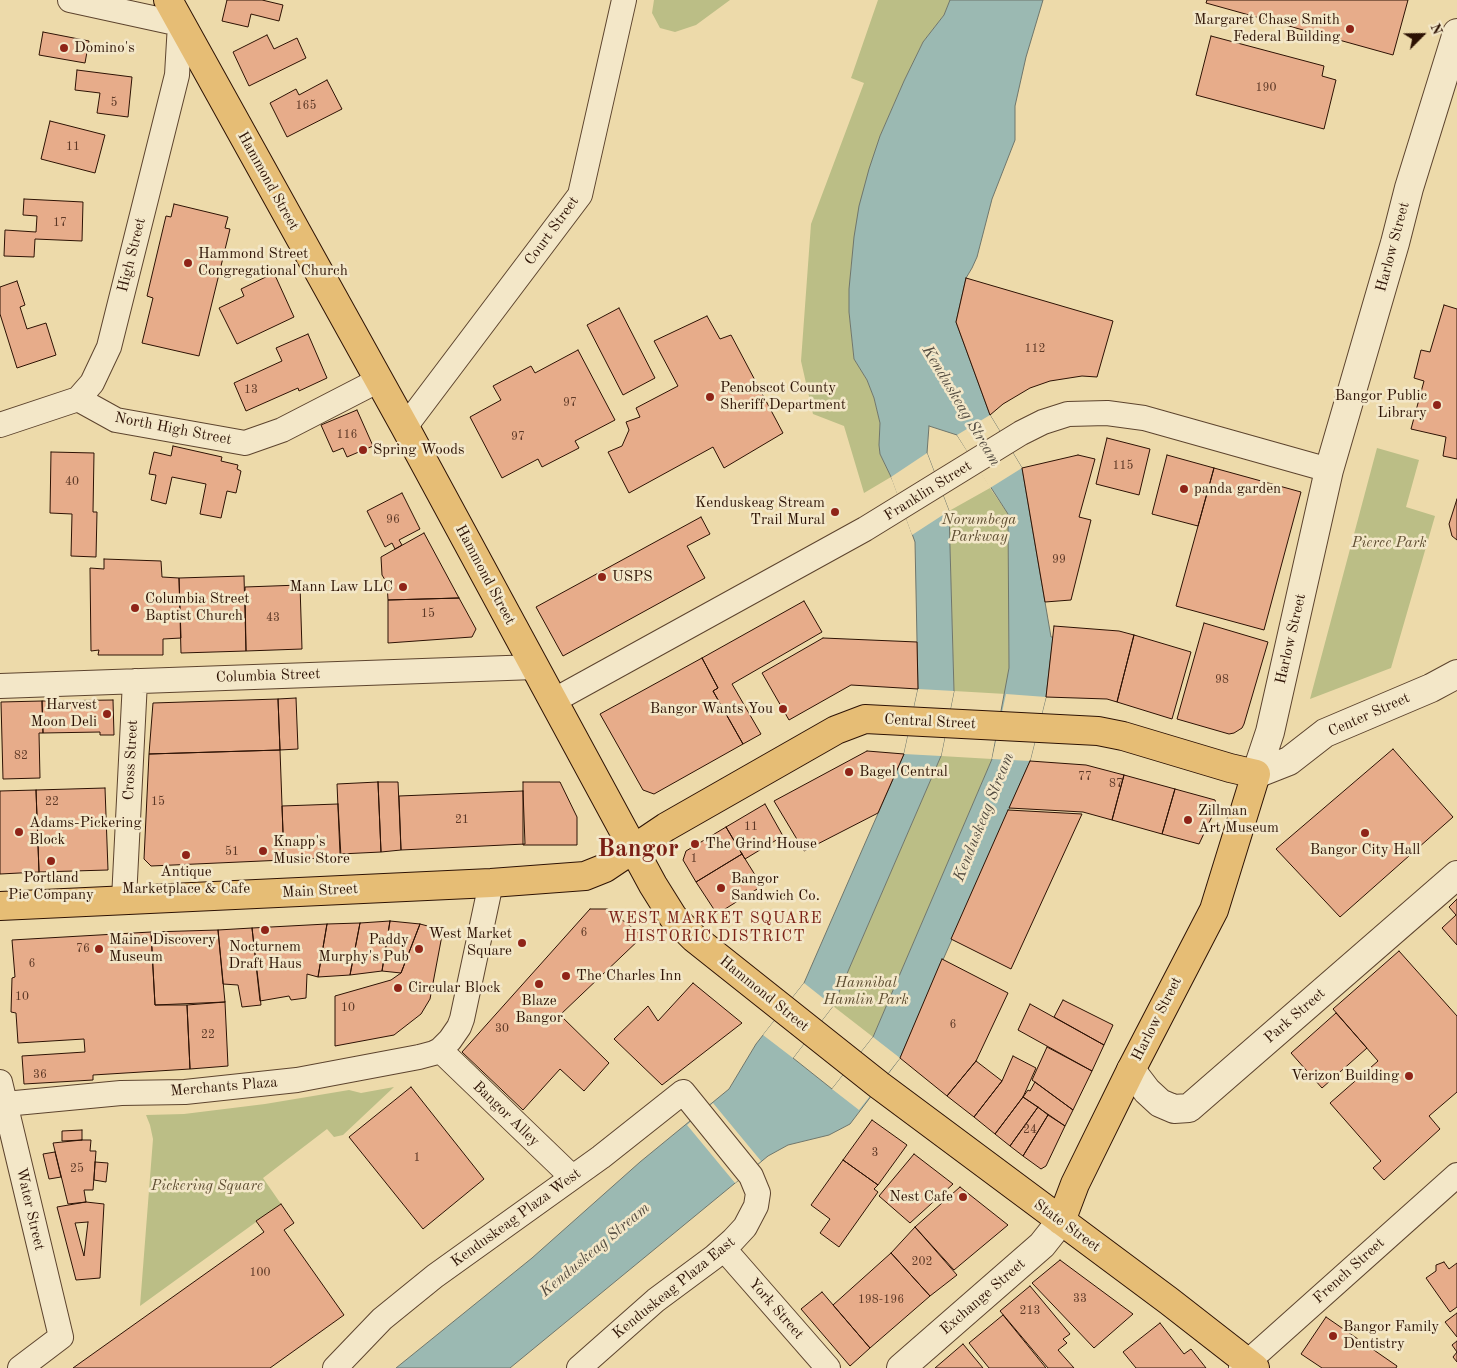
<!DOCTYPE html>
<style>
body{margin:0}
#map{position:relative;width:1457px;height:1368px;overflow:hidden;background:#eddaaa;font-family:"Old Standard TT",serif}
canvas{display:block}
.north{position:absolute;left:1397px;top:10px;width:50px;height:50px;-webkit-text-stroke:4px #f3e7c8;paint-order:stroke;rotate:67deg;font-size:14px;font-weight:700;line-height:20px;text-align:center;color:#2d1204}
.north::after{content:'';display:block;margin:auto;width:18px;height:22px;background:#2d1204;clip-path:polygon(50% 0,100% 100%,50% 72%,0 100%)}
</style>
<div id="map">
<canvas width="1457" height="1368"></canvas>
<div class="north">N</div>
</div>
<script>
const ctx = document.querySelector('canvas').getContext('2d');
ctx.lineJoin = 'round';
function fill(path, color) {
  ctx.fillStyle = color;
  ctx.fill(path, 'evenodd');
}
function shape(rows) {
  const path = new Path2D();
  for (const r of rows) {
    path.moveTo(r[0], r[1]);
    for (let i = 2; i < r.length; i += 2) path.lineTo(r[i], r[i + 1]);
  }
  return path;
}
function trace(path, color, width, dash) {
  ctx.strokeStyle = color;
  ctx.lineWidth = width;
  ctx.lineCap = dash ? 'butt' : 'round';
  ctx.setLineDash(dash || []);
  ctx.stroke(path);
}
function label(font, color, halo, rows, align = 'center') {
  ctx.font = font + ' "Old Standard TT",serif';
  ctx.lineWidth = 5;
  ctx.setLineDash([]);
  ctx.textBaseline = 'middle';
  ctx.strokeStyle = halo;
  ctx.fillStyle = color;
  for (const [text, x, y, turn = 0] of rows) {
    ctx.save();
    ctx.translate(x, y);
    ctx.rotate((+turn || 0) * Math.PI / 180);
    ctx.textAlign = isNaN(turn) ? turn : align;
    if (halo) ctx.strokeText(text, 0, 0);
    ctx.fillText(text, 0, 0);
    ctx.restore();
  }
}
const green = shape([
 [654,0,730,0,696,25,675,32,660,28,652,13],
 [878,0,950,0,944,15,923,42,904,81,880,136,851,265,849,312,854,359,867,380,874,398,880,423,879,445,880,454,891,477,864,493,844,426,813,414,801,361,811,224,864,83,851,78],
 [1377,448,1419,460,1406,507,1435,516,1391,668,1310,699],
 [990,488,1008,514,1009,668,1006,694,954,691,949,511],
 [941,756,992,759,873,1037,833,1006],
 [394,1087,343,1135,334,1137,327,1129,263,1178,281,1204,140,1306,153,1139,150,1125,146,1115,184,1114,265,1104,349,1090,361,1093]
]);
const water = shape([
 [950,0,1043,0,1026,57,1015,106,1015,140,992,199,977,257,972,268,966,278,956,322,990,415,1022,468,1051,637,1053,637,1046,697,1030,761,900,1058,850,1124,829,1135,788,1145,768,1156,510,1368,396,1368,532,1258,640,1162,729,1089,756,1044,804,983,904,754,918,689,915,542,893,481,880,454,879,445,880,423,874,398,867,380,854,359,849,312,849,289,854,237,859,206,869,169,880,136,904,81,923,42,944,15,950,0],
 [929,426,957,435,1008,514,1009,668,992,759,873,1037,832,1089,793,1058,833,1006,941,756,954,691,949,511,927,453,929,426]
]);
const pier = shape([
 [990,415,1022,468,990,488,957,435],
 [927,453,949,511,912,535,891,477],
 [918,689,954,691,941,756,904,754],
 [1006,694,1046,697,1030,761,992,759],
 [804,983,833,1006,793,1058,763,1035],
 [873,1037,900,1058,859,1110,832,1089],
 [713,1103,761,1161,735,1183,687,1125]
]);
const building = shape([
 [227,0,262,0,283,5,279,21,251,14,248,27,222,21,227,0],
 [1207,0,1408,0,1393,55,1206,3,1207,0],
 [43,32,89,41,85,63,39,55,43,32],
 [267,35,274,49,297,38,306,58,249,86,233,52,267,35],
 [1211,36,1324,66,1322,76,1336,80,1324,129,1196,95,1211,36],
 [77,70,132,77,128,117,97,113,100,93,75,90,77,70],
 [327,80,342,109,287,137,270,103,296,89,299,95,327,80],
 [50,121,105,135,95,173,41,159,50,121],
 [24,199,83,202,82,241,35,239,34,257,4,256,5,230,36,232,37,216,23,215,24,199],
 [174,204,228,217,225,228,230,229,199,356,142,343,153,298,147,296,166,216,171,217,174,204],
 [274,273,294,317,237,344,219,308,244,296,241,289,274,273],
 [966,278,1113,321,1097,377,1082,376,1050,381,1030,388,1003,404,990,415,956,322,966,278],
 [17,281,25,305,20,307,27,329,46,323,56,355,17,368,0,314,0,287,17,281],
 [1444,305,1457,309,1457,459,1443,456,1446,437,1411,429,1424,381,1414,378,1421,350,1430,352,1444,305],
 [619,308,655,378,623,395,587,325,619,308],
 [707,316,720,339,731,335,783,433,724,468,713,447,629,493,608,452,622,446,629,430,626,422,640,417,636,408,678,386,654,341,707,316],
 [308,334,327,378,299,391,298,388,246,411,234,383,282,361,276,348,308,334],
 [578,350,615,420,575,441,579,448,542,467,538,459,502,478,470,417,501,400,493,386,531,366,535,373,578,350],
 [357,410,373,446,347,457,343,448,333,452,321,425,357,410],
 [1107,438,1150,449,1139,495,1096,484,1107,438],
 [173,446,222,457,221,461,238,465,237,469,241,471,236,493,227,491,221,518,200,514,206,484,172,477,166,504,151,500,156,475,149,474,154,452,171,456,173,446],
 [51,452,94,453,93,512,97,512,96,557,71,556,72,514,50,513,51,452],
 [1078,455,1095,459,1079,517,1091,520,1071,600,1045,602,1022,468,1078,455],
 [1167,455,1214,468,1198,526,1152,514,1167,455],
 [1214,468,1301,492,1264,630,1176,606,1214,468],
 [402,493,420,529,399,540,402,545,395,549,392,543,385,547,367,511,402,493],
 [1457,499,1457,540,1452,536,1449,524,1457,499],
 [701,517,710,534,687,546,705,578,563,656,536,607,701,517],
 [424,533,459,598,388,600,387,583,382,575,381,557,424,533],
 [104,559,161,561,162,577,179,578,181,638,163,639,163,655,98,655,99,650,91,651,90,568,104,569,104,559],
 [244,576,246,651,181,653,179,578,244,576],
 [300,585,302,649,246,651,245,587,300,585],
 [459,598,476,629,472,637,388,643,388,600,459,598],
 [804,601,822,632,732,684,761,734,743,744,713,691,718,688,702,658,804,601],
 [1204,623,1268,642,1244,724,1242,728,1234,733,1229,734,1177,719,1204,623],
 [1054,626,1119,631,1134,635,1117,702,1107,699,1046,697,1054,626],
 [1134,635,1191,652,1172,719,1117,702,1134,635],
 [823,638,917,642,918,689,851,685,789,720,762,673,823,638],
 [702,658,718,688,713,691,743,744,654,794,643,790,600,714,702,658],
 [296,698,298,749,280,750,278,699,296,698],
 [278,699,280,750,149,754,153,703,278,699],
 [113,700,114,735,100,735,100,732,43,733,42,701,113,700],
 [42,701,43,733,39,733,40,778,3,779,1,702,42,701],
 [1393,749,1453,817,1340,917,1276,849,1393,749],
 [280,750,284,860,151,866,144,859,149,754,280,750],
 [867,751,904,754,878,813,804,851,774,801,867,751],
 [1030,761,1086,765,1124,775,1112,820,1083,812,1009,808,1030,761],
 [1124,775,1175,789,1162,834,1112,820,1124,775],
 [378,782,398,782,401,850,381,852,378,782],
 [378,782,381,852,340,854,337,784,378,782],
 [523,782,560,782,577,817,577,845,523,845,523,782],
 [105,788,108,870,39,872,36,790,105,788],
 [1175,789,1215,800,1217,806,1199,844,1162,834,1175,789],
 [36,790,39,872,0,874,0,791,36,790],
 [523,791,525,844,401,850,399,796,523,791],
 [338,804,341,857,284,860,282,806,338,804],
 [765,804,783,836,745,859,726,827,765,804],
 [1008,810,1082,814,1011,969,951,939,1008,810],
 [726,827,742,854,696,882,683,860,686,851,726,827],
 [742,854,762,886,717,914,696,882,742,854],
 [1457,899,1457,945,1442,928,1456,915,1449,907,1457,899],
 [590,909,608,909,643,936,560,1015,609,1063,584,1091,560,1069,523,1110,462,1052,590,909],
 [390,921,420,924,401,973,382,971,390,921],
 [390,921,382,971,350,975,360,923,390,921],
 [360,923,350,975,318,977,327,924,360,923],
 [327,924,318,977,307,974,306,998,291,1000,289,996,260,1001,252,928,327,924],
 [420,924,443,930,430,999,421,1014,394,1035,335,1046,335,996,391,980,401,973,420,924],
 [252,928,261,1005,242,1007,238,985,223,984,218,930,252,928],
 [218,930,225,1002,155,1005,151,932,218,930],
 [151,932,155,1005,187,1005,190,1069,93,1075,93,1080,24,1084,22,1056,85,1052,84,1039,18,1043,16,1013,11,1012,12,978,15,977,12,940,151,932],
 [1399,951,1457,1016,1457,1092,1429,1116,1440,1129,1384,1180,1373,1168,1381,1161,1330,1103,1378,1061,1333,1009,1399,951],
 [942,959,1008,993,976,1061,947,1096,900,1058,942,959],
 [693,983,742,1023,662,1085,614,1039,648,1006,658,1021,693,983],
 [1063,1000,1113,1025,1104,1045,1054,1017,1063,1000],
 [225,1002,228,1066,190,1069,187,1005,225,1002],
 [1030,1004,1104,1045,1092,1071,1018,1030,1030,1004],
 [1336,1013,1367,1048,1322,1088,1291,1053,1336,1013],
 [1047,1047,1092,1071,1073,1110,1032,1080,1047,1047],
 [1013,1056,1036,1068,1023,1097,995,1134,974,1117,1002,1081,1013,1056],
 [976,1061,1002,1081,974,1117,947,1096,976,1061],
 [1035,1082,1073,1110,1065,1126,1023,1097,1028,1090,1030,1091,1035,1082],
 [411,1087,484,1179,423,1229,349,1137,411,1087],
 [1023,1097,1038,1107,1010,1146,995,1134,1023,1097],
 [1038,1107,1048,1115,1023,1156,1010,1146,1038,1107],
 [1048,1115,1065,1126,1046,1166,1041,1169,1023,1156,1048,1115],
 [872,1120,907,1145,878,1185,843,1160,872,1120],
 [82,1130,82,1140,62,1141,62,1131,82,1130],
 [82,1140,91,1140,90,1151,96,1151,93,1190,84,1190,86,1202,68,1204,53,1143,82,1140],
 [55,1152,61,1177,49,1179,43,1154,55,1152],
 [914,1154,953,1184,910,1223,879,1196,914,1154],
 [843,1160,878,1185,874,1189,878,1192,839,1247,820,1233,830,1219,811,1205,843,1160],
 [95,1162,108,1163,106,1182,94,1180,95,1162],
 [960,1187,1008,1225,954,1270,915,1227,960,1187],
 [86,1202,104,1204,100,1278,76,1280,57,1207,86,1202],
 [88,1222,84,1256,75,1223,88,1222],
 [281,1204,294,1223,284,1230,344,1315,270,1368,73,1368,264,1232,256,1221,281,1204],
 [915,1227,957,1275,930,1296,891,1253,915,1227],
 [891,1253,930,1296,870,1348,833,1305,891,1253],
 [1060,1260,1133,1314,1094,1348,1032,1283,1060,1260],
 [1444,1262,1449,1269,1457,1263,1457,1307,1450,1312,1426,1278,1436,1271,1436,1265,1444,1262],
 [1030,1286,1070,1334,1063,1339,1067,1343,1058,1350,1074,1368,1048,1368,1000,1311,1030,1286],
 [822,1292,870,1348,850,1366,801,1309,822,1292],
 [1457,1313,1457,1337,1445,1322,1457,1313],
 [1003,1315,1046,1368,989,1368,969,1343,1003,1315],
 [1326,1317,1397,1366,1396,1368,1322,1368,1301,1354,1326,1317],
 [1160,1323,1184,1354,1191,1349,1206,1368,1136,1368,1123,1352,1160,1323],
 [1457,1341,1457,1362,1453,1357,1457,1352,1452,1345,1457,1341],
 [963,1344,983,1368,935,1368,963,1344]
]);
const minor = shape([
 [78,399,116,420,245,443,282,430,379,380],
 [0,425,78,399,92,383,109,347,177,75,180,24,70,0],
 [405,427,580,195,624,0],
 [0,686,535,667],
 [553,701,865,529,1021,433,1043,422,1068,414,1107,413,1144,418,1329,470],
 [124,899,135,681],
 [440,1050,572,1177],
 [0,1082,61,1337,20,1368],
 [5,1104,121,1093,185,1092,297,1080,419,1057,434,1053,440,1050,450,1040,459,1027,462,1019,491,883],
 [724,1249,828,1368],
 [335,1368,382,1319,435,1276,601,1157,683,1092,751,1176,758,1193,756,1206,745,1227,733,1240,714,1257,656,1300,579,1368],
 [1241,1368,1457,1175]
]);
const tertiary = shape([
 [1256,774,1270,732,1329,470,1395,243,1409,188,1457,33],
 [1256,774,1289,761,1325,733,1431,688,1457,674],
 [1131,1070,1147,1091,1160,1103,1174,1109,1189,1108,1457,875],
 [901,1368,1042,1245,1061,1221]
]);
const primary = shape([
 [168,0,405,427,653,885,673,917,694,938,879,1085,1169,1301,1255,1368],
 [0,906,491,883,585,876,605,868,666,827,836,730,865,719,1098,731,1123,736,1230,768,1256,774,1214,910,1131,1070,1075,1184,1061,1221]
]);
const markers = [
 [1350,29,5,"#8f2418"],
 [64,48,5,"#8f2418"],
 [188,263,5,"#8f2418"],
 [710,397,5,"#8f2418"],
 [1437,405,5,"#8f2418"],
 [363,450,5,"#8f2418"],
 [1184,489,5,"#8f2418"],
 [835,512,5,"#8f2418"],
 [602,577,5,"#8f2418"],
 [403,587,5,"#8f2418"],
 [135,608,5,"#8f2418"],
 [783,709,5,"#8f2418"],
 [107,714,5,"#8f2418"],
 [849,772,5,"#8f2418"],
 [1188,820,5,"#8f2418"],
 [19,832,5,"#8f2418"],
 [1365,833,5,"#8f2418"],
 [695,844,5,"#8f2418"],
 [263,851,5,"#8f2418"],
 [186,855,5,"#8f2418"],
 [51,861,5,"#8f2418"],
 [721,888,5,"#8f2418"],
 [265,930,5,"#8f2418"],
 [522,943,5,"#8f2418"],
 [99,949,5,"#8f2418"],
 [419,949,5,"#8f2418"],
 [566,976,5,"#8f2418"],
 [539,984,5,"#8f2418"],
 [398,988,5,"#8f2418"],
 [1409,1076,5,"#8f2418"],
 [963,1197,5,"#8f2418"],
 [1333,1336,5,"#8f2418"]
];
const numberNames = [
 ["190",1266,88],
 ["5",114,103],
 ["165",306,106],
 ["11",73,147],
 ["17",60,223],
 ["112",1035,349],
 ["13",251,390],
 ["97",570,403],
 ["116",347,435],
 ["97",518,437],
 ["115",1123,466],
 ["40",72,482],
 ["96",393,520],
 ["99",1059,560],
 ["15",428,614],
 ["43",273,618],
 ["98",1222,680],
 ["82",21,756],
 ["77",1085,777],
 ["87",1116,784],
 ["22",52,802],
 ["15",158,802],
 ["21",462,820],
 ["11",751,827],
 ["51",232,852],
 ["1",694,859],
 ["6",584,933],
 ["76",83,949],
 ["6",32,964],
 ["10",22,997],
 ["10",348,1008],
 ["6",953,1025],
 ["30",502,1029],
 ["22",208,1035],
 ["36",40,1075],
 ["24",1030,1130],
 ["3",875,1153],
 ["1",417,1158],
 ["25",77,1169],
 ["202",922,1262],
 ["100",260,1273],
 ["33",1080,1299],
 ["198-196",881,1300],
 ["213",1030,1311]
];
const poiNames = [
 ["Margaret Chase Smith",1340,20,"right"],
 ["Federal Building",1340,37,"right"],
 ["Domino's",74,48],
 ["Hammond Street",198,254],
 ["Congregational Church",198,271],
 ["Penobscot County",720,388],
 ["Sheriff Department",720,405],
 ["Bangor Public",1427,396,"right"],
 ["Library",1427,413,"right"],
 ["Spring Woods",373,450],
 ["panda garden",1194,489],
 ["Kenduskeag Stream",825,503,"right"],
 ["Trail Mural",825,520,"right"],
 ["USPS",612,577],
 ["Mann Law LLC",393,587,"right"],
 ["Columbia Street",145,599],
 ["Baptist Church",145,616],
 ["Harvest",97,705,"right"],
 ["Moon Deli",97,722,"right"],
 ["Bangor Wants You",773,709,"right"],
 ["Bagel Central",859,772],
 ["Zillman",1198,811],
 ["Art Museum",1198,828],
 ["Adams-Pickering",29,823],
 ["Block",29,840],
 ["Knapp's",273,842],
 ["Music Store",273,859],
 ["The Grind House",705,844],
 ["Bangor City Hall",1365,850,"center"],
 ["Antique",186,872,"center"],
 ["Marketplace & Cafe",186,889,"center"],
 ["Portland",51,878,"center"],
 ["Pie Company",51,895,"center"],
 ["Bangor",731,879],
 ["Sandwich Co.",731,896],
 ["West Market",512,934,"right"],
 ["Square",512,951,"right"],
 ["Maine Discovery",109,940],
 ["Museum",109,957],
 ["Paddy",409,940,"right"],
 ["Murphy's Pub",409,957,"right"],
 ["Nocturnem",265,947,"center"],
 ["Draft Haus",265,964,"center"],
 ["The Charles Inn",576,976],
 ["Circular Block",408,988],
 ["Blaze",539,1001,"center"],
 ["Bangor",539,1018,"center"],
 ["Verizon Building",1399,1076,"right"],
 ["Nest Cafe",953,1197,"right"],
 ["Bangor Family",1343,1327],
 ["Dentistry",1343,1344]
];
const streetNames = [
 ["Hammond Street",268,181,61],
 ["Court Street",552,231,-54],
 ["Harlow Street",1393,247,-75],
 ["High Street",132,255,-76],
 ["North High Street",173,429,11],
 ["Franklin Street",928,491,-32],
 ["Hammond Street",485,575,62],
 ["Harlow Street",1291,639,-77],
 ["Columbia Street",268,676,-2],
 ["Center Street",1369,715,-24],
 ["Central Street",930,722,3],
 ["Cross Street",131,760,-87],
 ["Main Street",320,891,-3],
 ["Hammond Street",764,994,39],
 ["Park Street",1295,1016,-41],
 ["Harlow Street",1157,1019,-63],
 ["Merchants Plaza",224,1087,-5],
 ["Bangor Alley",506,1114,44],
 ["Water Street",30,1209,77],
 ["Kenduskeag Plaza West",516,1218,-36],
 ["State Street",1067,1226,36],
 ["French Street",1349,1271,-42],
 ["Kenduskeag Plaza East",674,1288,-39],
 ["Exchange Street",983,1297,-41],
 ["York Street",776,1309,49]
];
const parkNames = [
 ["Norumbega",979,520],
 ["Parkway",979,537],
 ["Pierce Park",1389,543],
 ["Hannibal",866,983],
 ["Hamlin Park",866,1000],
 ["Pickering Square",207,1186]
];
const waterNames = [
 ["Kenduskeag Stream",961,406,59],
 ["Kenduskeag Stream",984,817,-68],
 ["Kenduskeag Stream",595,1250,-40]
];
const neighbourhoodNames = [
 ["WEST MARKET SQUARE",715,919],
 ["HISTORIC DISTRICT",715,937]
];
const townNames = [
 ["Bangor",638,849]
];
fill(green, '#bbbe86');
fill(water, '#9bb9b2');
trace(water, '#6f766c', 1);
fill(pier, '#eddaaa');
fill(building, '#e7ac8a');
trace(building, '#2d1204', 1);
trace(minor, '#5d442e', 26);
trace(tertiary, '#5d442e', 30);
trace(primary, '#2d1204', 30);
trace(minor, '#f3e7c8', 24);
trace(tertiary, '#f3e7c8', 28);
trace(primary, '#e6bd75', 28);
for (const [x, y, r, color] of markers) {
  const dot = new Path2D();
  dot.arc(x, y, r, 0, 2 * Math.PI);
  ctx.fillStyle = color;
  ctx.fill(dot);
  trace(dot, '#f3e7c8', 2);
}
label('12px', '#5c3826', null, numberNames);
label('15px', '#2d1204', '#f3e7c8', poiNames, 'left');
label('15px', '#2d1204', '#f3e7c8', streetNames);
label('italic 15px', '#5f4e32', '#f3e7c8', parkNames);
label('italic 16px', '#544c41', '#f3e7c8', waterNames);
ctx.letterSpacing = '1px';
label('16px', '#7a1f14', '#f3e7c8', neighbourhoodNames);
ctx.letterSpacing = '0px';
label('bold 25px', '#7a1f14', '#f3e7c8', townNames);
</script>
